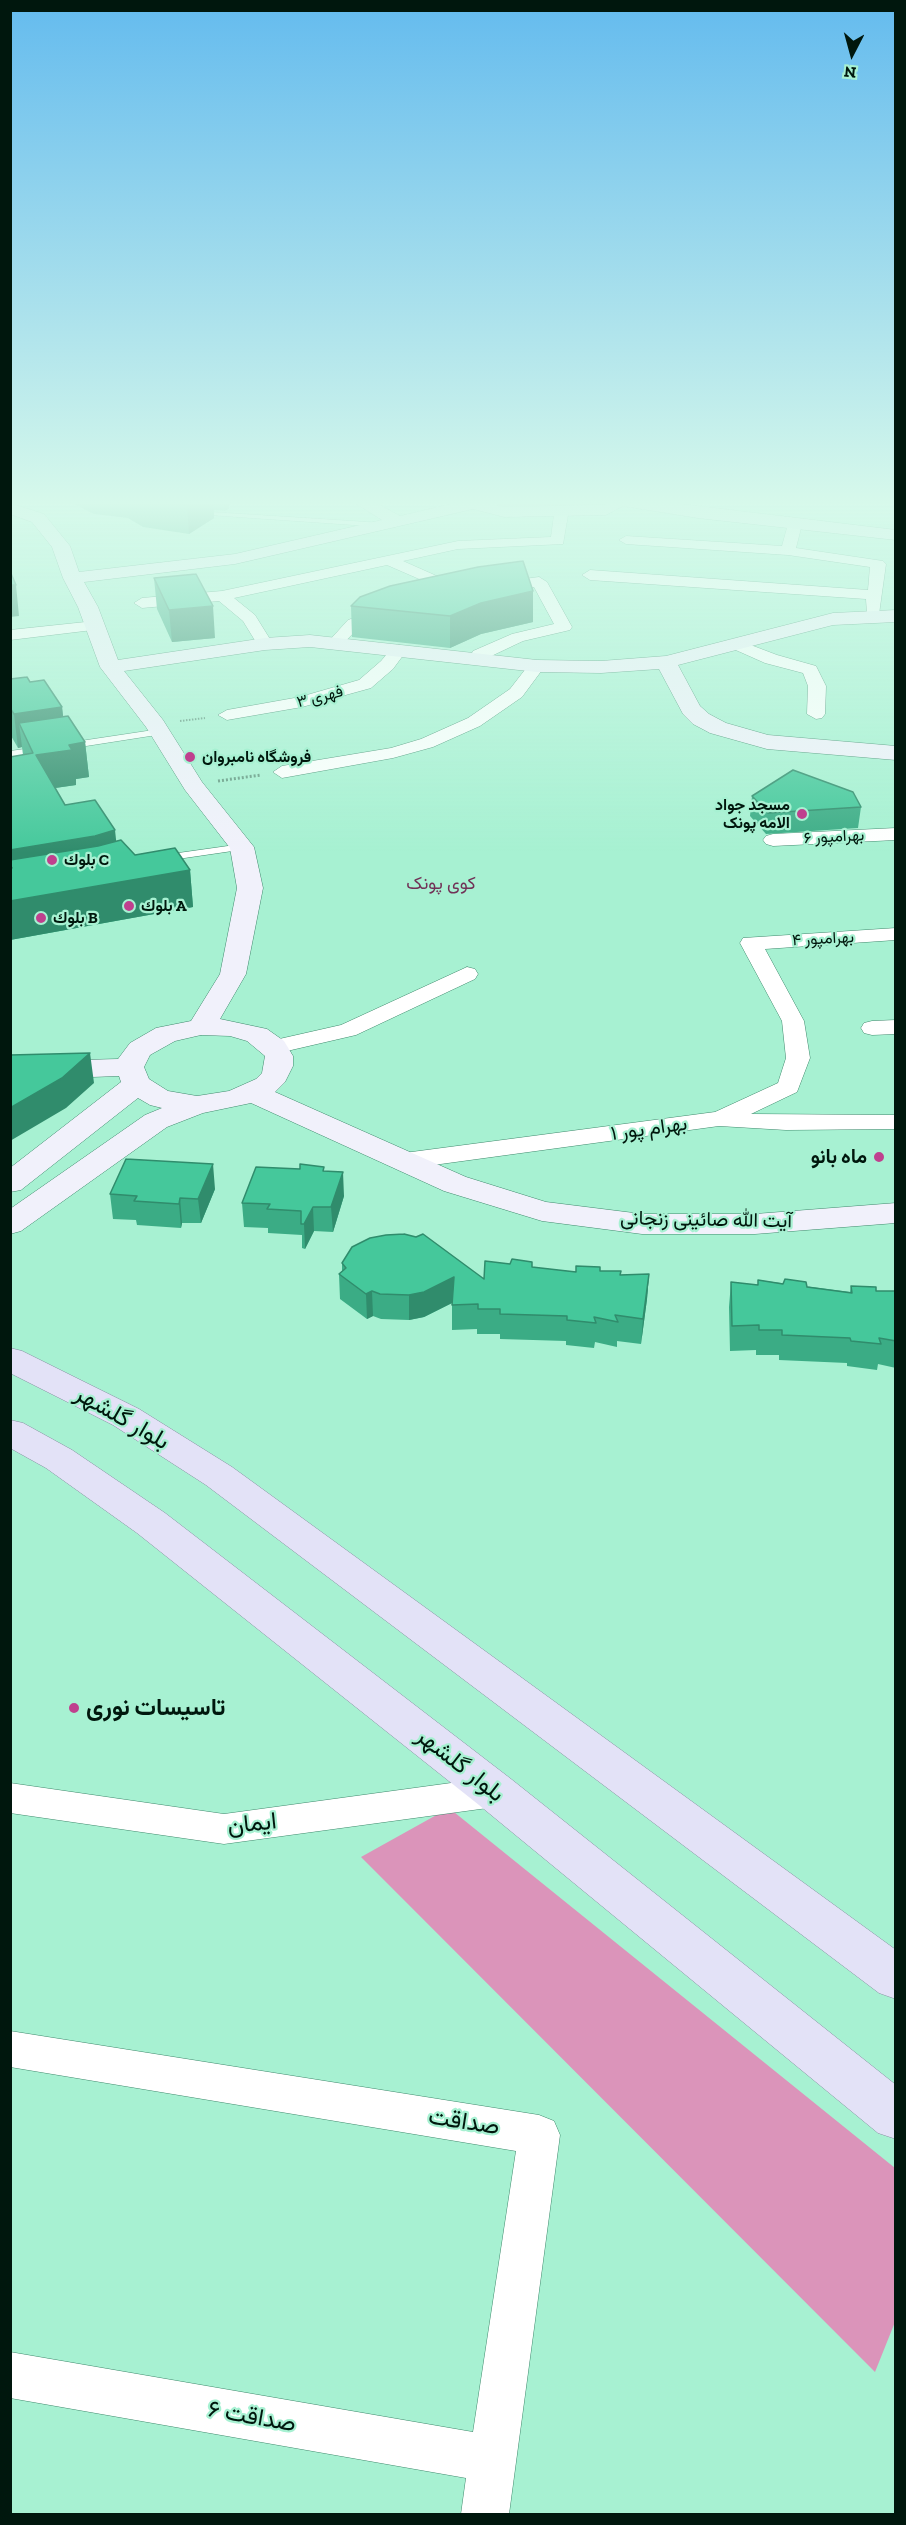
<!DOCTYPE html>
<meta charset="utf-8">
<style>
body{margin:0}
#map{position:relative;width:906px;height:2525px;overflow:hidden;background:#a7f1d2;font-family:"Zilla Slab",serif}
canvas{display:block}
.frame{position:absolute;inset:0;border:12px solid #00170d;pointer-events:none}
.north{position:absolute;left:822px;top:24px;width:60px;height:60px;-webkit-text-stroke:4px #a7f1d2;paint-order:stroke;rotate:186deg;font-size:16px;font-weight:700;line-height:24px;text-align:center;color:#00170d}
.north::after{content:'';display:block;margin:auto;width:21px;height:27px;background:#00170d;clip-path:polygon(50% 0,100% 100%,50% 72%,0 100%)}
</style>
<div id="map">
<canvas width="906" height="2525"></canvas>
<div class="frame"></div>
<div class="north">N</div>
</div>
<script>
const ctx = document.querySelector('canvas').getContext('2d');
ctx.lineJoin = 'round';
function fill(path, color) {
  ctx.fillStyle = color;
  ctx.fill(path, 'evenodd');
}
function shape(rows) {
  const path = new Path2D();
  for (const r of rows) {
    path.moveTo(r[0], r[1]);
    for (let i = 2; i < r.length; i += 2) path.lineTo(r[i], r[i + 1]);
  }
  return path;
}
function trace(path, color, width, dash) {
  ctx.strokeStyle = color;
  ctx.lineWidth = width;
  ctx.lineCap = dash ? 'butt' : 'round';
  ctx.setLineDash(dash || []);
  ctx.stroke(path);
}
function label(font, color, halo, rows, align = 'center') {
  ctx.font = font + ' "Zilla Slab",Vazirmatn,serif';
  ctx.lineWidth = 4.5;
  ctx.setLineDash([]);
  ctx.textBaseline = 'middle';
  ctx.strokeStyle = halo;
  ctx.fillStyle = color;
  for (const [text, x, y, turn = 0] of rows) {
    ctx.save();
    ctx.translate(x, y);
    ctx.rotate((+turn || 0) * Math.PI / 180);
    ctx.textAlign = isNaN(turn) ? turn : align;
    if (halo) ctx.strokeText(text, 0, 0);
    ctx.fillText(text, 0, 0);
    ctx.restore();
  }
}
const green = shape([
 [512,500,602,500,611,503,602,507,499,508,496,505],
 [449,1808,895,2168,895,2322,875,2372,361,1857]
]);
const pathFar1 = shape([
 [180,721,205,718]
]);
const path = shape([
 [218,781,261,775]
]);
const lane = shape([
 [196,511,383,523,387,525,383,527,194,514,194,512,196,511],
 [160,729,163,730,163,734,67,749,62,746,67,743,160,729],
 [39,747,44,750,42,752,10,757,10,751,39,747],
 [242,844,246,845,246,849,164,861,159,858,164,855,242,844]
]);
const street = shape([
 [561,511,568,515,563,544,458,549,403,561,466,589,469,592,466,595,456,595,387,565,234,598,255,615,273,644,265,649,259,647,243,621,219,601,142,608,134,603,142,598,222,591,458,541,551,537,554,515,561,511],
 [795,520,802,524,796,548,883,561,886,564,879,614,867,614,866,599,590,580,582,575,590,570,868,590,870,567,788,555,626,544,619,540,626,536,782,546,788,524,795,520],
 [539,577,547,582,572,627,570,630,523,641,485,659,473,659,471,655,473,651,512,634,554,624,534,587,494,593,486,588,494,583,539,577],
 [386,607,394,612,392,615,360,626,341,646,329,646,327,643,348,620,386,607],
 [95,621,103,626,101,629,10,640,10,630,95,621],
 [735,639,777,655,816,666,826,686,825,714,822,718,816,719,807,714,808,686,803,673,765,663,729,647,727,644,729,641,735,639],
 [399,645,407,650,393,669,371,688,302,707,227,720,218,715,227,710,300,697,359,680,381,661,393,647,399,645],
 [537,661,545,666,522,697,480,726,433,747,393,758,282,778,273,772,282,766,391,748,421,739,468,718,510,689,531,662,537,661],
 [896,828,896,840,773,846,766,844,763,840,766,836,773,834,896,828],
 [896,928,896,940,765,949,804,1021,810,1058,797,1092,751,1114,896,1115,896,1129,786,1130,719,1126,404,1169,395,1166,391,1161,395,1156,404,1153,715,1112,778,1083,786,1058,782,1021,740,943,743,938,896,928],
 [467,967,475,969,478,974,475,979,356,1035,274,1054,266,1052,262,1047,266,1042,341,1025,467,967],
 [896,1020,896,1034,872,1035,864,1033,861,1028,864,1023,872,1021,896,1020],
 [495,1777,508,1782,513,1792,508,1802,495,1807,224,1844,10,1813,10,1783,224,1814,495,1777],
 [10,2031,539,2115,554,2121,560,2135,509,2514,461,2514,466,2478,10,2398,10,2352,473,2432,516,2151,10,2067,10,2031]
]);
const secondary = shape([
 [350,500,371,500,400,516,468,500,500,500,494,505,504,507,603,505,606,504,604,500,649,500,896,530,896,540,698,518,623,506,606,515,504,517,473,509,235,564,84,582,98,607,118,660,265,638,310,635,537,660,601,661,666,656,833,613,896,610,896,622,833,625,678,665,700,706,709,714,726,723,768,735,896,746,896,760,767,749,710,733,693,724,683,714,659,669,601,673,537,672,310,647,265,650,124,671,163,720,202,782,254,847,263,888,246,974,220,1019,267,1029,284,1041,293,1056,293,1066,285,1082,275,1092,466,1177,546,1202,642,1214,755,1214,896,1203,896,1223,755,1234,642,1234,542,1221,444,1191,251,1103,203,1113,167,1127,21,1231,10,1234,10,1209,145,1115,162,1108,150,1105,138,1098,21,1190,10,1192,10,1168,121,1082,119,1076,10,1080,10,1062,118,1059,130,1043,156,1028,191,1021,220,974,237,888,230,848,185,790,146,727,100,667,78,607,63,578,52,547,32,522,10,514,10,503,44,514,70,546,79,572,235,554,382,520,350,500],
 [201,1035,230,1036,247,1041,265,1056,262,1073,256,1079,229,1091,197,1096,168,1091,149,1079,144,1067,150,1055,175,1041,201,1035]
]);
const primary = shape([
 [10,1348,22,1351,139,1409,232,1467,896,1950,896,1999,879,1993,206,1485,113,1425,10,1373,10,1348],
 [10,1420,23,1423,72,1450,165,1513,511,1779,896,2085,896,2139,878,2133,479,1805,137,1533,46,1468,10,1448,10,1420]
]);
const wall = shape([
 [66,500,230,500,229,508,225,511,214,510,214,518,189,534,143,527,128,518,94,514],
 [154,578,215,638,172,642,157,609],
 [533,591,533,622,481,634,450,648,352,637,351,606],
 [10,679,30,682,62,707,63,717,85,742,89,777,76,779,76,785,55,788,65,805,135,855,190,870,193,907,10,940,10,757,23,755,22,747,18,748,10,734],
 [752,796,861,807,858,828,766,834,750,816],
 [324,1171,344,1196,333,1232,314,1231,305,1249,302,1248,302,1235,268,1233,268,1228,244,1227,242,1203],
 [215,1189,201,1223,182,1223,181,1228,137,1225,136,1220,113,1219,110,1194],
 [342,1263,484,1279,532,1267,576,1272,621,1271,621,1275,649,1274,647,1299,641,1344,617,1341,617,1347,595,1342,594,1348,566,1345,566,1341,500,1339,500,1334,477,1334,477,1329,452,1330,452,1303,424,1317,409,1320,381,1319,373,1316,367,1319,340,1299,339,1274,342,1271],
 [758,1280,850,1292,851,1286,876,1291,896,1291,896,1368,878,1364,877,1370,847,1366,847,1363,779,1360,779,1355,756,1355,756,1350,730,1351,729,1307,731,1282,758,1285]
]);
const shadedWall = shape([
 [195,500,213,500,214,518,189,534,187,505],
 [224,500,230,500,229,508,225,511],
 [10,585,16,585,19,616,10,617],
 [533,591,533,622,481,634,450,648,450,616,481,603],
 [213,606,215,638,172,642,169,610],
 [62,707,66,741,19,723,22,747,18,748,14,714],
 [85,742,89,777,76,779,76,785,41,790,36,755,69,745],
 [115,830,119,867,12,868,10,865,10,850],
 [190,870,193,907,10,940,10,901],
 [90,1053,94,1083,66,1108,10,1141,10,1108],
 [213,1164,215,1189,201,1223,198,1199],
 [343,1172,344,1196,333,1232,331,1207],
 [180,1198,182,1223,181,1228,179,1204],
 [313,1207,314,1231,305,1249,304,1224],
 [649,1274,647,1299,641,1344,643,1319],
 [454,1277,454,1302,424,1317,409,1320,409,1295],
 [372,1291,373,1316,367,1319,366,1294]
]);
const building = shape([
 [151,500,195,500,187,505,151,500],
 [523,561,533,591,481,603,450,616,351,606,360,597,390,586,478,567,523,561],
 [10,571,16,585,10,585,10,571],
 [196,574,213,606,169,610,154,578,196,574],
 [27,677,30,682,44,680,62,707,14,714,10,708,10,679,27,677],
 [68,716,85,742,69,745,72,750,36,755,65,805,95,800,115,830,95,836,10,850,10,757,33,753,19,723,68,716],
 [793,770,853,792,861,807,768,813,752,796,793,770],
 [121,840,135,855,175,848,190,870,10,901,10,868,12,868,10,865,10,860,98,846,121,840],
 [90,1053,62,1078,10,1108,10,1055,90,1053],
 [126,1159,213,1164,198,1199,180,1198,179,1204,134,1201,137,1196,110,1194,126,1159],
 [300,1164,324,1167,323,1171,343,1172,331,1207,313,1207,304,1224,301,1224,301,1211,267,1209,270,1204,242,1203,256,1167,300,1169,300,1164],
 [404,1234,416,1237,423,1234,484,1279,485,1261,510,1264,512,1259,532,1262,532,1267,576,1272,576,1266,600,1267,600,1271,621,1271,620,1275,649,1274,643,1319,615,1315,618,1322,594,1317,596,1323,567,1320,567,1316,500,1314,500,1309,478,1309,478,1304,452,1305,454,1277,424,1292,409,1295,380,1294,372,1291,366,1294,339,1274,346,1268,342,1263,352,1247,370,1238,386,1235,404,1234],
 [785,1279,806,1282,807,1287,852,1293,851,1286,876,1287,876,1291,896,1291,896,1341,879,1338,881,1344,851,1341,850,1338,782,1335,782,1330,759,1330,759,1325,732,1326,731,1282,758,1285,758,1280,783,1284,785,1279]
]);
const markers = [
 [190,757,6,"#bf408e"],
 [802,814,6,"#bf408e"],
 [52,860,6,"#bf408e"],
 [129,906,6,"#bf408e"],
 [41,918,6,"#bf408e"],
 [879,1157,6,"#bf408e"],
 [74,1708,6,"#bf408e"]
];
const farStreetnames = [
 ["فهری ۳",320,697,-14],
 ["بهرامپور ۶",834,837,-3],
 ["بهرامپور ۴",823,939,-3]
];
const farPoinames = [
 ["فروشگاه نامبروان",202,757],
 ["مسجد جواد",790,805,"right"],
 ["الامه پونک",790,823,"right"],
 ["بلوك C",64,860],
 ["بلوك A",141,906],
 ["بلوك B",53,918]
];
const farNeighbourhoodnames = [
 ["کوی پونک",441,884]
];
const streetNames = [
 ["بهرام پور ۱",649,1129,-8],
 ["آیت الله صائینی زنجانی",706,1220,1]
];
const poiNames = [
 ["ماه بانو",867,1157]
];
const nearStreetnames = [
 ["بلوار گلشهر",122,1418,30],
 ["بلوار گلشهر",460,1765,38],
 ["ایمان",252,1824,-6],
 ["صداقت",464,2122,9],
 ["صداقت ۶",252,2417,10]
];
const nearPoinames = [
 ["تاسیسات نوری",86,1708]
];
fill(green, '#db94ba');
trace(lane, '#40896d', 1);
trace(street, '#40896d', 1);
trace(secondary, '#40896d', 1);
trace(primary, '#878fa1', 1);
trace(pathFar1, '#639882', 2, [1.5, 1.5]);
trace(path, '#639882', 3, [2, 2]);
fill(lane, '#fff');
fill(street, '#fff');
fill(secondary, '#f1f1fb');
fill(primary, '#e3e2f7');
fill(wall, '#3bac85');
fill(shadedWall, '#308c6c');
fill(building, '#45c89b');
trace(building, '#308c6c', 1.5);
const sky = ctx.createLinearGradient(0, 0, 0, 853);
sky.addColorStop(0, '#64bbee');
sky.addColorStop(0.59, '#d7f9eb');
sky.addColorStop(1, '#d7f9eb00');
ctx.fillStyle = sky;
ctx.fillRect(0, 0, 906, 853);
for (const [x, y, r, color] of markers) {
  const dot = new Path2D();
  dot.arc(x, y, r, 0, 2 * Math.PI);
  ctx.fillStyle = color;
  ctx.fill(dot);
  trace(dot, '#a7f1d2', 2);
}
label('16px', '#00170d', '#a7f1d2', farStreetnames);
label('bold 16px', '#00170d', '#a7f1d2', farPoinames, 'left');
label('18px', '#713257', '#a7f1d2', farNeighbourhoodnames);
label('20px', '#00170d', '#a7f1d2', streetNames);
label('bold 20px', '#00170d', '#a7f1d2', poiNames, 'right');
label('24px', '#00170d', '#a7f1d2', nearStreetnames);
label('bold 24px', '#00170d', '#a7f1d2', nearPoinames, 'left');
</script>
